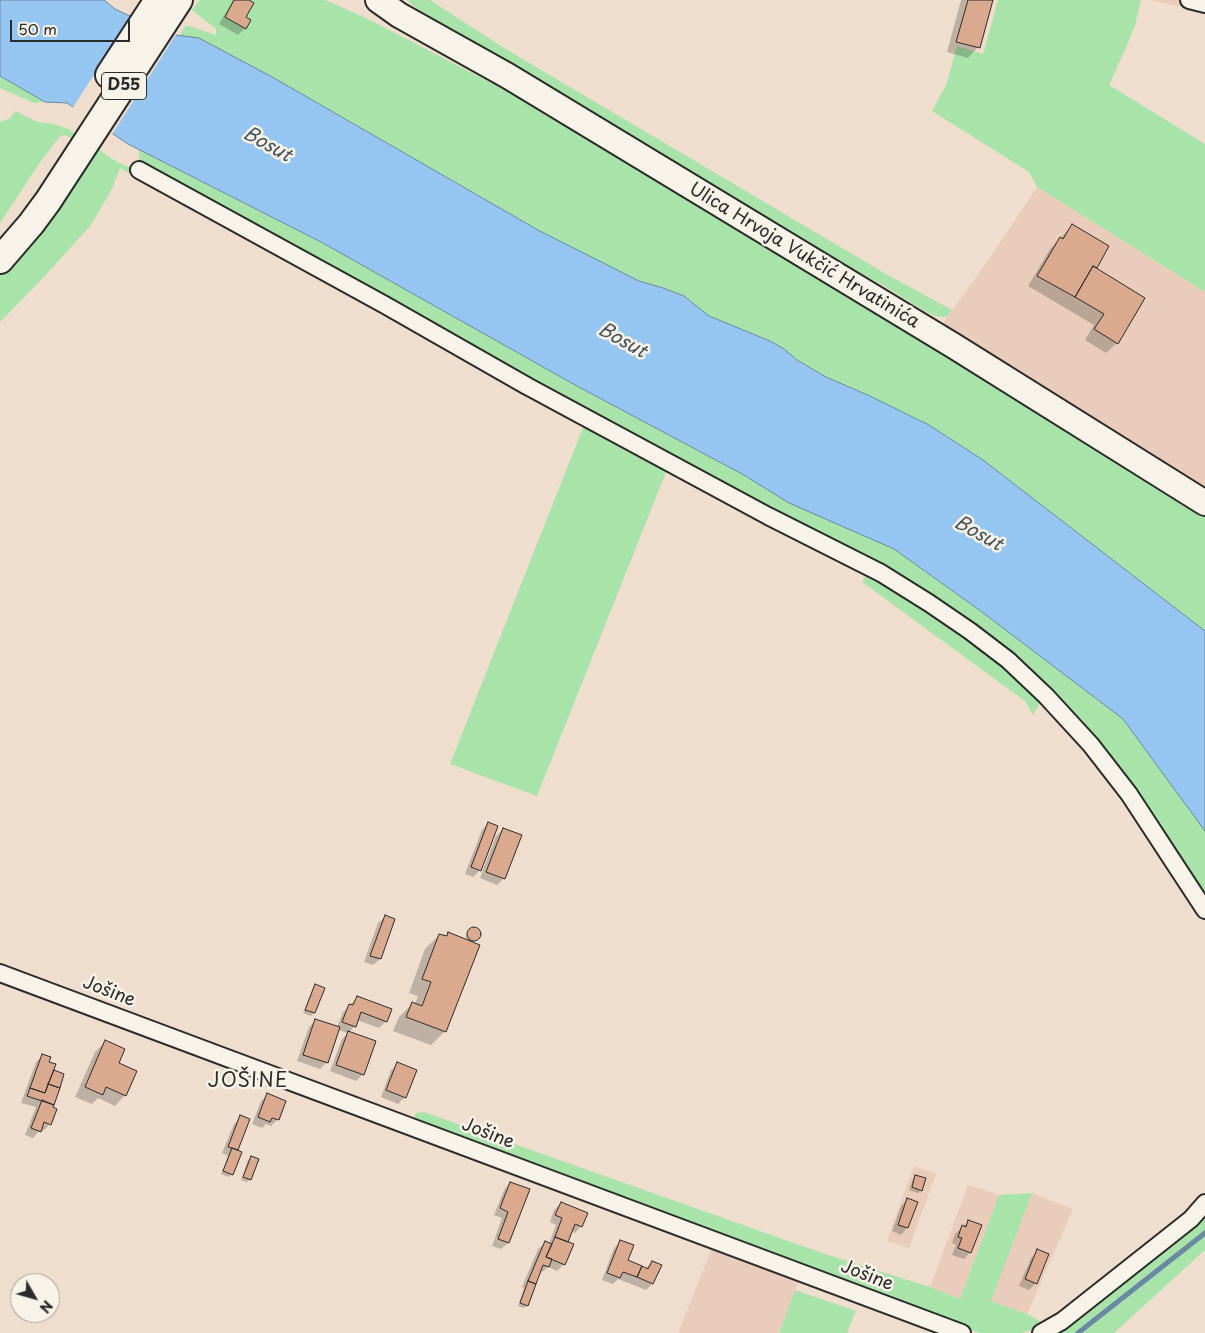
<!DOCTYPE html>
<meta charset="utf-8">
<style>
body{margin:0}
#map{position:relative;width:1205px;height:1333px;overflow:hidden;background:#efddcd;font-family:"Playpen Sans",sans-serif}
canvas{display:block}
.north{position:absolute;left:10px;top:1273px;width:50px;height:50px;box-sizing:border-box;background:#f7f3e8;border:1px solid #a5a39c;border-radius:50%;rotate:128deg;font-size:14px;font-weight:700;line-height:20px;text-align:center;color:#2b2b2b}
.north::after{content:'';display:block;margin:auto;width:18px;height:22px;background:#2b2b2b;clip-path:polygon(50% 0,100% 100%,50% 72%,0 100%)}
.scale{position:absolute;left:10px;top:20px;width:120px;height:22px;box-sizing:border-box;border:2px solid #2b2b2b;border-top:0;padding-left:6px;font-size:15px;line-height:18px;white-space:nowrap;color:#2b2b2b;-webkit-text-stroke:4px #f7f3e8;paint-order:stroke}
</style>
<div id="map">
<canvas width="1205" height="1333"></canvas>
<div class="north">N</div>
<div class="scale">50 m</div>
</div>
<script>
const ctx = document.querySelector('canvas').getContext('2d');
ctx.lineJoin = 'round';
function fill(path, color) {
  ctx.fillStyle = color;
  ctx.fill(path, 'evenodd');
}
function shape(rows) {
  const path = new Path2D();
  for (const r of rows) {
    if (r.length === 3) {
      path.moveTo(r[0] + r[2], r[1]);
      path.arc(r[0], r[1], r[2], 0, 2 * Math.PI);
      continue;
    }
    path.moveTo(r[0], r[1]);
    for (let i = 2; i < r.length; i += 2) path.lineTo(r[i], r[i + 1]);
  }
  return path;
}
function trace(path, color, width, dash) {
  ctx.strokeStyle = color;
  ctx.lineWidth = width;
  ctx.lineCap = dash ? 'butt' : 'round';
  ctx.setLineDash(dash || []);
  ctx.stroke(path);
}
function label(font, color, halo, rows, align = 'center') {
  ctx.font = font + ' "Playpen Sans",sans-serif';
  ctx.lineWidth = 5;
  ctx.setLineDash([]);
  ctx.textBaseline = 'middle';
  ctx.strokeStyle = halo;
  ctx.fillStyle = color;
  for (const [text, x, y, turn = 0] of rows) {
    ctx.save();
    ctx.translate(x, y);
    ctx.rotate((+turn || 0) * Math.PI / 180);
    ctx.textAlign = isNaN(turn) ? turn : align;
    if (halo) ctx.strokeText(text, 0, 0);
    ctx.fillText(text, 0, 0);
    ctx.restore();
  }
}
const built = shape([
 [1151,0,1205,0,1205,13,1186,8],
 [1037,187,1205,292,1205,517,929,343,994,252],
 [914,1166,936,1174,909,1248,887,1241],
 [968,1185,999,1195,960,1299,930,1287],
 [1032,1193,1073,1209,1027,1314,990,1301],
 [714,1243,800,1277,779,1333,678,1333]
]);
const green = shape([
 [200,0,325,0,364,17,476,75,489,82,505,87,929,343,1205,517,1205,631,983,460,929,425,870,396,826,377,797,360,784,349,770,341,709,316,684,296,663,288,639,281,538,230,274,78,180,35,186,25,216,35,216,29,192,10],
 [407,0,430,0,504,48,886,274,952,310,947,317,935,316,923,310,881,284,851,268,827,259,428,18],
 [998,0,1141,0,1135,25,1128,43,1109,85,1205,144,1205,292,1050,195,1037,187,1029,172,932,111,942,92,946,86,957,46,983,54],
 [0,76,45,102,34,103,0,88],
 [15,111,38,122,54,124,66,128,97,147,106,155,117,162,132,168,152,185,120,168,112,189,91,225,42,279,0,322,0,273,92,150,65,135,60,136,41,161,0,223,0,122,11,118],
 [139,150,321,242,575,385,742,474,789,502,894,549,978,609,1123,719,1205,831,1205,899,1151,811,1114,761,1061,701,974,627,143,165,139,158],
 [584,425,668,467,537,796,450,764],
 [868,572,986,649,1042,699,1033,715,1025,701,862,582],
 [424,1112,825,1254,930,1287,960,1299,999,1195,1032,1193,991,1301,1027,1314,1043,1323,1036,1328,1022,1333,981,1333,974,1331,788,1258,417,1120,414,1118,416,1113],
 [1205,1216,1205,1250,1114,1333,1056,1333,1183,1235],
 [795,1290,856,1311,847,1333,779,1333]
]);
const water = shape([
 [0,0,104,0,115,9,168,34,199,38,274,78,538,230,639,281,663,288,684,296,709,316,770,341,784,349,797,360,826,377,870,396,929,425,983,460,1205,631,1205,831,1123,719,978,609,894,549,789,503,742,474,575,385,321,242,128,144,67,103,45,102,0,76,0,0]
]);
const pier = shape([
 [132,15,169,31,177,33,111,136,72,109]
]);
const shadow = shape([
 [233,0,247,0,244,17,245,28,238,35,219,24],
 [961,0,991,0,978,47,968,58,947,52],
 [1072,226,1108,247,1095,268,1117,343,1106,353,1085,340,1094,325,1028,286,1050,249],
 [488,823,480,870,473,877,465,874,482,830],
 [503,829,504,878,497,885,480,878,496,836],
 [385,917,394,920,380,959,373,965,364,962,378,923],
 [475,928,478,930,480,933,479,936,472,943,445,1031,431,1045,393,1031,399,1017,413,1003,415,1004,418,996,409,993,425,949,439,935,445,937,449,934,466,941,466,935,472,929],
 [316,985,314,1013,311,1016,303,1013,313,988],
 [357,998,386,1021,379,1028,357,1020,355,1026,349,1032,363,1074,356,1081,330,1071,342,1039,348,1033,338,1030,327,1062,320,1069,297,1061,309,1027,316,1020,337,1027,343,1012],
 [105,1042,125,1095,115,1106,98,1098,92,1104,75,1097,95,1052],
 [42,1056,48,1063,50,1075,54,1071,63,1075,51,1108,50,1124,43,1131,40,1130,33,1138,25,1135,36,1107,21,1103,36,1062],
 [398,1064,405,1097,398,1104,381,1097,391,1070],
 [268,1095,285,1102,277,1120,271,1126,266,1124,262,1128,252,1124,261,1101],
 [241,1117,248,1120,236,1151,232,1174,229,1177,221,1174,228,1156,222,1153,234,1124],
 [251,1157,250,1179,247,1182,241,1180,248,1160],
 [916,1176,921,1190,918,1193,909,1190,913,1179],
 [510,1183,528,1190,508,1243,501,1249,492,1246,502,1218,494,1215,504,1190],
 [907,1200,916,1203,907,1228,901,1235,892,1231,901,1206],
 [561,1203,581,1226,575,1233,571,1231,566,1242,564,1264,557,1271,548,1267,541,1273,539,1272,527,1305,524,1308,518,1306,524,1288,522,1287,538,1249,545,1243,549,1244,556,1225,550,1222,554,1210],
 [969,1221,970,1252,964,1259,952,1255,956,1245,952,1243,955,1234],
 [621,1241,626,1261,645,1269,652,1262,652,1284,646,1290,618,1279,613,1284,602,1280,614,1248],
 [1038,1251,1036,1283,1029,1290,1019,1286,1031,1258]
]);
const stream = shape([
 [1078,1333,1205,1233]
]);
const building = shape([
 [234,0,249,0,254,3,246,17,251,20,246,29,225,17,234,0],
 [968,0,993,0,980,48,956,42,968,0],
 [1072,224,1109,246,1097,268,1093,266,1075,297,1037,276,1060,237,1063,239,1072,224],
 [1093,266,1145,298,1118,344,1094,329,1104,314,1075,297,1093,266],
 [488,822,498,826,481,871,471,867,488,822],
 [503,828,522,835,505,879,486,872,503,828],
 [385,915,395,919,381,959,370,956,385,915],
 [474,934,7],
 [448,932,480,945,446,1032,406,1017,412,1002,422,1006,431,982,422,979,439,934,447,936,448,932],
 [315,984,325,988,315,1013,305,1010,315,984],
 [357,996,392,1009,387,1022,361,1012,356,1027,342,1022,349,1004,353,1005,357,996],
 [315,1019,340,1027,328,1063,303,1055,315,1019],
 [348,1031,376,1041,364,1075,336,1065,348,1031],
 [105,1040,125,1049,119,1063,137,1071,126,1096,106,1087,103,1095,85,1087,105,1040],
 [42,1054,51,1057,49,1062,56,1064,45,1093,30,1088,42,1054],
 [397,1062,417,1070,406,1098,386,1090,397,1062],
 [54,1070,64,1074,60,1088,48,1084,54,1070],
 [48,1084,60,1088,54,1105,27,1096,30,1088,45,1093,48,1084],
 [267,1093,286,1101,279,1120,272,1118,270,1122,258,1117,267,1093],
 [42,1100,54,1105,53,1107,57,1109,51,1125,44,1122,41,1132,31,1128,42,1100],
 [240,1115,250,1119,238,1150,228,1147,240,1115],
 [232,1148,242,1152,233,1175,223,1171,232,1148],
 [251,1156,259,1159,251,1180,243,1177,251,1156],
 [915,1175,926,1178,922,1191,912,1187,915,1175],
 [510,1182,530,1189,509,1243,498,1239,508,1212,500,1208,510,1182],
 [907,1198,918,1202,908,1228,898,1225,907,1198],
 [561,1202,588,1213,582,1227,575,1224,568,1242,555,1237,562,1218,555,1215,561,1202],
 [968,1220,982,1225,971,1253,958,1248,962,1238,958,1237,962,1225,966,1227,968,1220],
 [555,1237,574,1244,565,1265,546,1257,555,1237],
 [620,1240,634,1245,628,1260,642,1266,637,1277,623,1272,620,1278,607,1273,620,1240],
 [545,1241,552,1244,546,1257,552,1259,549,1267,543,1265,536,1284,528,1281,545,1241],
 [1037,1249,1049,1254,1037,1284,1025,1279,1037,1249],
 [652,1261,662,1265,653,1284,637,1277,642,1266,648,1269,652,1261],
 [528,1281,536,1284,528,1306,520,1303,528,1281]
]);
const street = shape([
 [1189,0,1205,4],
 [139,170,385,305,527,386,768,516,881,573,929,603,970,631,1008,660,1046,696,1091,745,1129,794,1205,910],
 [0,973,962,1333],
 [1041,1333,1062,1321,1191,1219,1205,1203]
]);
const secondary = shape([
 [378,0,399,15,508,76,954,346,1205,503]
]);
const primary = shape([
 [109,75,158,0],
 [0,260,31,224,48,201,179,0]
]);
const shields = [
 [124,86,45]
];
const shieldNames = [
 ["D55",124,86]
];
const streetNames = [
 ["Ulica Hrvoja Vukčić Hrvatinića",804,256,31],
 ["Jošine",109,992,21],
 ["Jošine",488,1134,21],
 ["Jošine",867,1276,21]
];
const waterNames = [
 ["Bosut",267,145,29],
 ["Bosut",622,341,29],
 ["Bosut",978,534,29]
];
const quarterNames = [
 ["JOŠINE",248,1081]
];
fill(built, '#e9cdba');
fill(green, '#a8e4aa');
fill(water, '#95c6f1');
trace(water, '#6b88a2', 1);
fill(pier, '#efddcd');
fill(shadow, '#0003');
trace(stream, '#6b88a2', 5);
fill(building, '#dba98e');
trace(building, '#2b2b2b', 1);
trace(street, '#2b2b2b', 20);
trace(secondary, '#2b2b2b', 28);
trace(primary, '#2b2b2b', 30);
trace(street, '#f7f3e8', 16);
trace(secondary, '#f7f3e8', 24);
trace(primary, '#f7f3e8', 26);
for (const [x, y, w] of shields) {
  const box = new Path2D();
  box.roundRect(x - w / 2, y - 13.5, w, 27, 4);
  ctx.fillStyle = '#f7f3e8';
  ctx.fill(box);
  trace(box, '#2b2b2b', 1);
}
label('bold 16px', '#2b2b2b', null, shieldNames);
label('18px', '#2b2b2b', '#f7f3e8', streetNames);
label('italic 19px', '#46525c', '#f7f3e8', waterNames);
ctx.letterSpacing = '1px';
label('20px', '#2b2b2b', '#f7f3e8', quarterNames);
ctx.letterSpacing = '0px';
</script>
